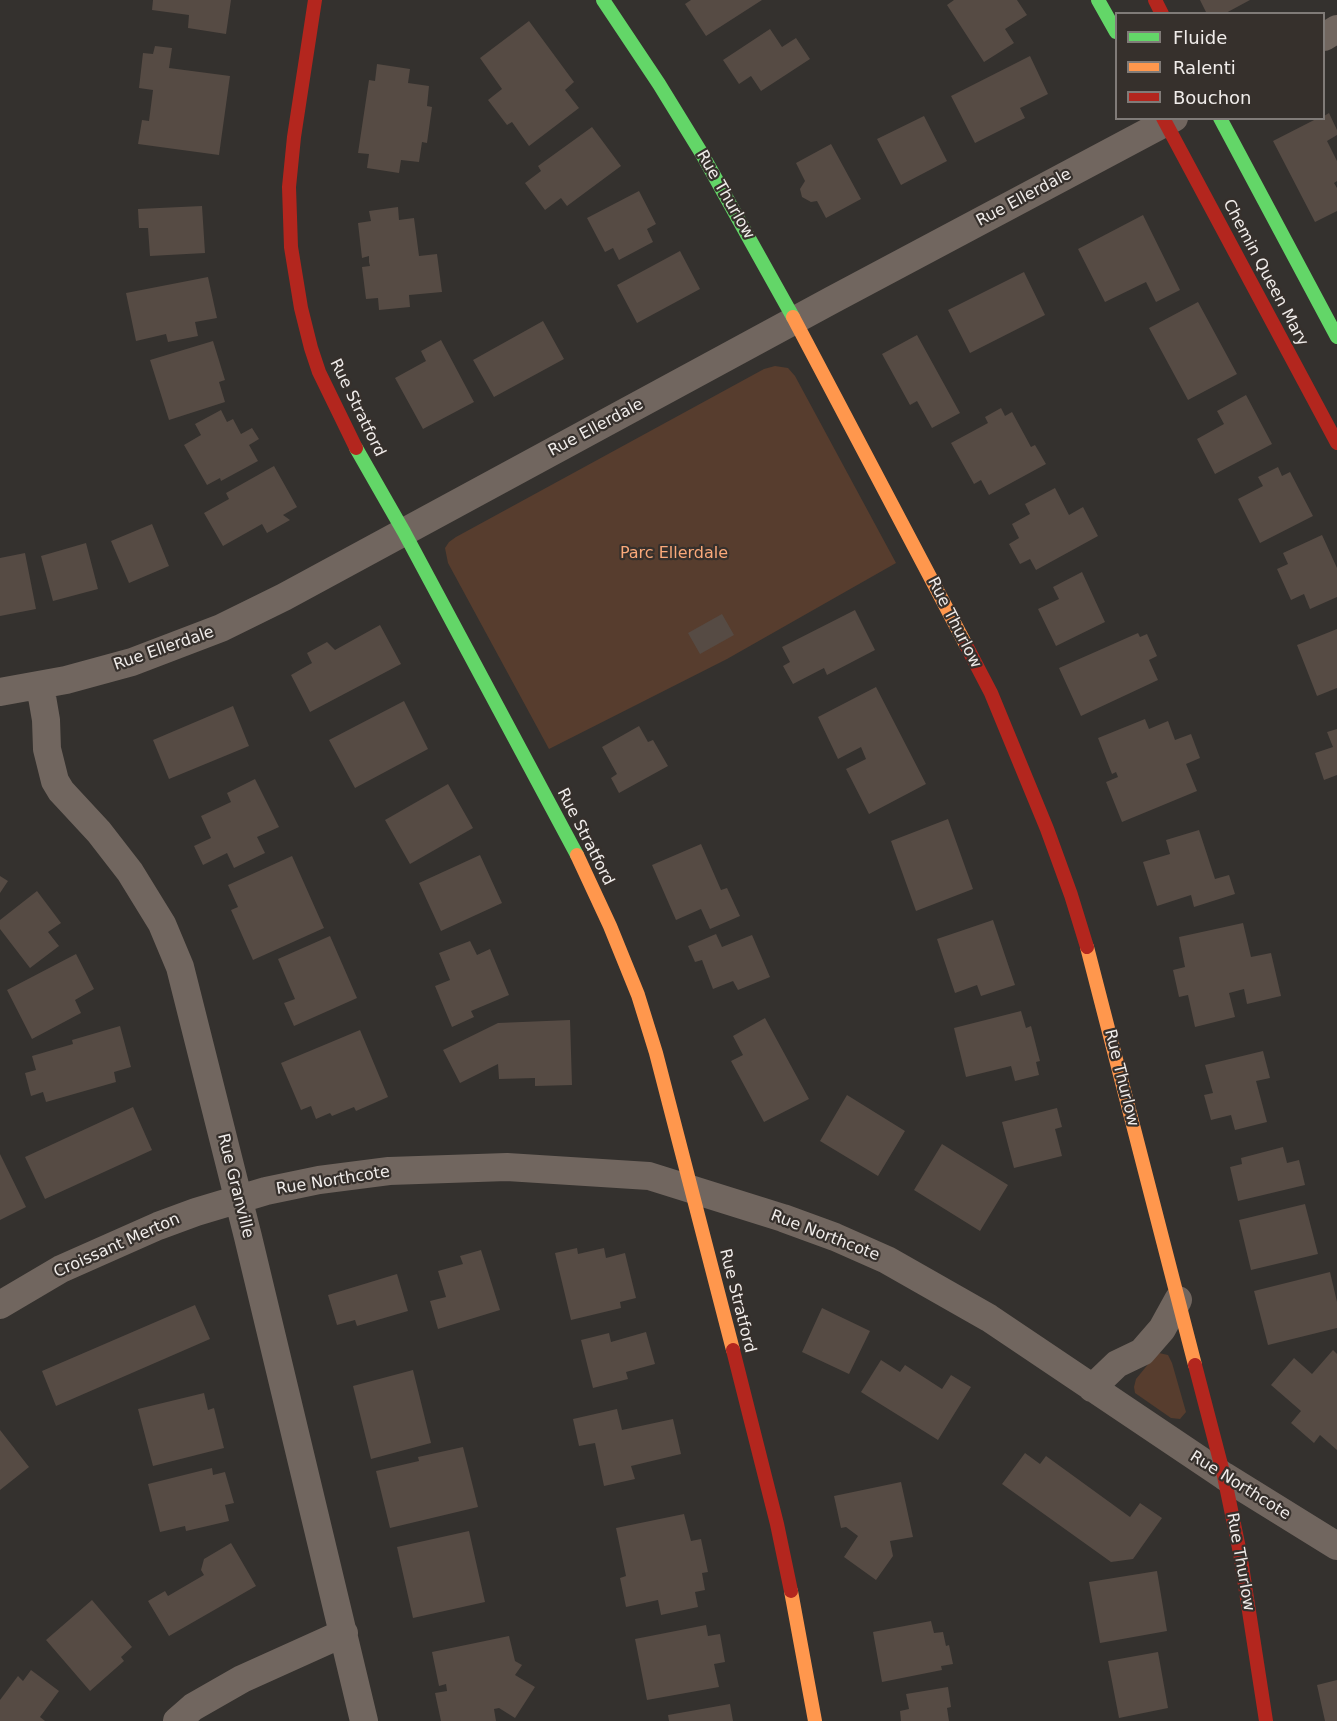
<!DOCTYPE html>
<style>
body{margin:0}
#map{position:relative;width:1337px;height:1721px;overflow:hidden;background:#34312e;font-family:"DejaVu Sans",sans-serif}
canvas{display:block}
.legend{position:absolute;left:1115px;top:12px;width:210px;height:108px;box-sizing:border-box;background:#36302c;border:2px solid #807b78;margin:0;padding:8px 10px;list-style:none;font-size:18px;color:#f0ecea}
.legend li{display:flex;align-items:center;gap:12px;height:30px}
.legend b{width:30px;border:2px solid #807b78}
</style>
<div id="map">
<canvas width="1337" height="1721"></canvas>
<ul class="legend">
<li><b style="height:8px;background:#63d668"></b>Fluide</li>
<li><b style="height:8px;background:#ff974d"></b>Ralenti</li>
<li><b style="height:8px;background:#b3261e"></b>Bouchon</li>
</ul>
</div>
<script>
const ctx = document.querySelector('canvas').getContext('2d');
ctx.lineJoin = 'round';
function fill(path, color) {
  ctx.fillStyle = color;
  ctx.fill(path, 'evenodd');
}
function shape(rows) {
  const path = new Path2D();
  for (const r of rows) {
    path.moveTo(r[0], r[1]);
    for (let i = 2; i < r.length; i += 2) path.lineTo(r[i], r[i + 1]);
  }
  return path;
}
function trace(path, color, width, dash) {
  ctx.strokeStyle = color;
  ctx.lineWidth = width;
  ctx.lineCap = dash ? 'butt' : 'round';
  ctx.setLineDash(dash || []);
  ctx.stroke(path);
}
function label(font, color, halo, rows, align = 'center') {
  ctx.font = font + ' "DejaVu Sans",sans-serif';
  ctx.lineWidth = 4.5;
  ctx.setLineDash([]);
  ctx.textBaseline = 'middle';
  ctx.strokeStyle = halo;
  ctx.fillStyle = color;
  for (const [text, x, y, turn = 0] of rows) {
    ctx.save();
    ctx.translate(x, y);
    ctx.rotate((+turn || 0) * Math.PI / 180);
    ctx.textAlign = isNaN(turn) ? turn : align;
    if (halo) ctx.strokeText(text, 0, 0);
    ctx.fillText(text, 0, 0);
    ctx.restore();
  }
}
const green = shape([
 [775,366,788,368,795,376,896,563,727,659,549,749,448,563,445,548,449,542,456,537,764,369],
 [1159,1353,1168,1355,1172,1363,1186,1412,1180,1419,1171,1418,1135,1393,1134,1387,1136,1379,1154,1357]
]);
const building = shape([
 [153,0,231,0,226,34,188,28,189,15,152,10],
 [691,0,762,0,706,36,685,4],
 [954,0,1017,0,1027,15,1005,29,1014,43,984,62,947,5],
 [1200,0,1250,0,1224,14,1207,14],
 [529,21,574,82,565,90,579,108,529,146,512,122,507,125,488,100,502,89,480,58],
 [770,29,782,47,796,38,810,59,761,91,751,76,739,84,723,60],
 [155,46,172,48,169,68,230,76,219,155,138,144,142,120,149,121,153,90,139,88,143,53,153,54],
 [1030,56,1048,94,1020,108,1025,118,975,143,951,96],
 [377,64,410,69,408,83,429,86,427,106,432,107,427,143,422,142,419,162,401,160,399,173,367,168,369,154,358,153,369,80,375,81],
 [1329,113,1337,130,1337,135,1327,141,1337,161,1337,181,1334,183,1337,188,1337,211,1315,222,1273,141,1318,118,1324,118,1324,116],
 [924,116,947,161,901,185,877,139],
 [592,127,621,166,567,206,561,198,545,210,525,183,541,171,538,166],
 [831,144,861,199,826,218,817,201,811,202,802,197,800,189,805,181,796,163],
 [639,191,656,224,647,229,653,242,619,260,613,248,605,252,587,218],
 [202,206,205,253,150,256,148,228,139,228,138,209],
 [398,207,399,220,414,218,419,256,437,254,442,292,409,295,410,307,379,310,378,298,366,299,362,267,370,266,369,262,369,256,362,258,358,223,371,221,369,211],
 [1143,215,1180,290,1156,302,1146,282,1105,302,1078,249],
 [680,251,700,289,637,323,617,285],
 [1024,272,1045,315,970,353,948,310],
 [208,277,217,318,195,322,198,336,168,342,166,334,136,341,126,293],
 [1198,302,1237,374,1188,400,1149,328],
 [543,321,564,359,494,397,473,360],
 [917,335,960,413,932,428,917,401,910,405,882,354],
 [441,340,474,402,423,429,395,378,426,361,421,351],
 [213,341,225,380,219,382,225,402,169,420,150,360],
 [1246,395,1272,444,1215,474,1197,439,1224,424,1217,411],
 [1001,408,1005,416,1012,412,1031,447,1035,445,1046,464,989,495,981,480,974,484,951,443,988,423,985,417],
 [221,410,227,422,233,419,241,434,252,428,259,439,249,445,258,461,221,481,220,478,207,485,184,445,201,435,195,424],
 [274,466,297,507,283,515,290,520,267,533,262,524,223,546,204,513,229,499,226,493],
 [1278,467,1282,476,1290,472,1313,516,1260,543,1238,499,1263,486,1258,477],
 [1055,488,1069,515,1083,507,1098,536,1036,570,1030,559,1020,564,1009,544,1019,538,1012,524,1030,514,1025,504],
 [152,524,169,566,129,583,111,541],
 [1322,535,1337,568,1337,597,1310,609,1304,594,1291,600,1277,569,1288,564,1283,553],
 [86,543,98,589,53,601,41,556],
 [25,553,36,609,0,616,0,558],
 [1082,572,1105,622,1056,646,1038,609,1059,599,1053,587],
 [855,610,875,650,827,675,824,668,793,684,783,666,790,662,782,647],
 [722,614,734,635,700,654,688,633],
 [380,625,401,664,310,712,291,675,312,663,307,653,327,642,335,650],
 [1337,629,1337,688,1317,696,1297,645],
 [1138,633,1140,637,1147,634,1157,656,1149,660,1158,680,1081,716,1059,668],
 [876,687,926,784,869,814,846,769,866,759,861,747,838,759,818,717],
 [404,701,428,749,355,788,329,740],
 [233,706,249,746,169,779,153,740],
 [1145,719,1149,729,1168,721,1175,740,1191,734,1200,758,1186,764,1197,791,1122,822,1106,782,1118,777,1116,772,1112,774,1098,738],
 [639,726,648,742,653,740,668,766,619,793,611,778,617,774,602,747],
 [1337,729,1337,775,1324,780,1315,753,1333,747,1327,732],
 [255,779,279,827,257,837,265,853,234,868,227,853,203,865,194,846,211,838,201,816,231,802,227,793],
 [448,784,473,828,410,864,385,820],
 [948,819,973,889,916,911,891,841],
 [1199,830,1215,879,1229,875,1235,894,1194,907,1191,895,1157,906,1143,862,1170,854,1166,840],
 [701,844,721,890,727,888,740,916,710,929,701,909,676,920,652,865],
 [480,855,502,903,441,931,419,883],
 [292,856,324,928,253,960,231,910,238,907,228,885],
 [0,876,8,881,0,893],
 [37,891,61,923,48,932,59,946,30,968,0,929,0,920],
 [993,920,1015,985,981,996,977,985,955,993,937,939],
 [1243,923,1251,957,1271,953,1281,996,1247,1004,1244,989,1229,993,1235,1017,1195,1027,1188,995,1179,997,1173,970,1185,967,1179,937],
 [716,934,722,947,752,935,770,977,738,990,733,981,713,989,702,960,695,962,688,946],
 [330,936,357,998,294,1026,284,1003,295,999,278,959],
 [470,941,477,955,490,949,509,995,471,1011,474,1017,452,1027,435,986,450,980,439,953],
 [76,954,94,989,75,1000,81,1013,32,1039,7,990],
 [1021,1011,1026,1028,1031,1026,1040,1061,1036,1062,1039,1075,1015,1081,1011,1066,966,1077,954,1028],
 [765,1018,809,1099,764,1122,731,1061,743,1055,733,1036],
 [570,1020,572,1085,535,1086,535,1078,499,1079,498,1064,460,1083,443,1050,498,1023],
 [120,1026,131,1067,114,1072,116,1082,46,1102,43,1092,31,1096,25,1073,36,1070,32,1056,73,1044,72,1040],
 [360,1030,388,1097,356,1111,354,1107,332,1116,330,1113,316,1119,311,1106,301,1110,281,1063],
 [1263,1051,1270,1078,1256,1081,1267,1122,1235,1130,1231,1115,1211,1120,1204,1095,1213,1093,1205,1065],
 [847,1095,905,1131,878,1176,820,1141],
 [133,1107,152,1150,45,1199,25,1157],
 [1057,1108,1062,1127,1055,1129,1062,1156,1014,1168,1002,1122],
 [942,1144,1008,1185,980,1231,914,1190],
 [1283,1147,1287,1163,1299,1160,1305,1185,1238,1201,1230,1167,1242,1164,1241,1158],
 [0,1154,26,1207,0,1220],
 [1305,1204,1318,1254,1251,1270,1239,1220],
 [577,1248,578,1254,604,1248,606,1258,625,1253,636,1298,620,1302,621,1308,571,1320,555,1253],
 [481,1250,500,1310,438,1329,430,1301,446,1297,438,1271,463,1264,460,1256],
 [1330,1272,1337,1302,1337,1328,1268,1345,1254,1291],
 [397,1274,408,1311,357,1326,355,1320,337,1325,328,1295],
 [195,1305,210,1339,56,1406,42,1371],
 [822,1308,870,1331,849,1374,802,1352],
 [646,1332,655,1364,626,1372,628,1379,593,1388,581,1340,609,1333,611,1342],
 [1333,1350,1337,1354,1337,1450,1320,1435,1314,1443,1291,1423,1301,1411,1271,1385,1294,1358,1312,1374],
 [881,1360,900,1372,905,1365,942,1389,951,1375,971,1387,938,1440,861,1392],
 [413,1370,431,1443,371,1459,353,1386],
 [204,1393,208,1410,214,1408,224,1448,153,1466,138,1409],
 [617,1409,622,1430,673,1419,681,1454,631,1466,635,1479,604,1486,595,1443,579,1446,573,1419],
 [0,1430,29,1467,0,1490],
 [463,1447,478,1507,390,1528,376,1471,419,1461,418,1457],
 [1025,1453,1040,1464,1046,1456,1130,1517,1140,1503,1162,1518,1133,1559,1111,1562,1002,1484],
 [212,1468,213,1475,225,1472,234,1503,225,1505,229,1521,186,1531,185,1526,160,1532,148,1484],
 [901,1482,913,1537,890,1541,893,1556,876,1580,844,1557,858,1536,846,1527,841,1528,834,1496],
 [684,1514,691,1541,701,1539,708,1572,702,1573,705,1590,695,1592,698,1607,661,1615,658,1600,626,1607,620,1578,626,1576,616,1528],
 [469,1531,485,1602,413,1618,397,1547],
 [231,1543,256,1586,169,1636,148,1601,165,1591,168,1596,204,1575,201,1570,204,1559],
 [1157,1571,1167,1631,1100,1643,1089,1582],
 [92,1600,132,1647,121,1657,124,1661,90,1691,46,1640],
 [931,1621,934,1633,943,1632,946,1646,949,1645,953,1664,941,1666,942,1670,882,1682,873,1632],
 [706,1625,708,1636,720,1634,725,1662,714,1664,719,1687,647,1700,635,1639],
 [509,1636,515,1661,522,1665,515,1675,535,1687,515,1718,499,1708,494,1709,496,1721,441,1721,435,1693,447,1691,446,1684,439,1686,432,1652],
 [1158,1652,1168,1708,1119,1718,1108,1661],
 [31,1670,59,1691,40,1717,45,1721,0,1721,0,1700,18,1676,23,1681],
 [1337,1680,1337,1721,1325,1721,1317,1685],
 [948,1687,951,1707,947,1708,949,1721,901,1721,900,1711,909,1709,906,1694],
 [730,1704,733,1721,669,1721,668,1715]
]);
const street = shape([
 [1324,37,1337,29],
 [40,685,46,720,47,749,55,781,61,791,99,832,130,872,162,924,180,967,248,1237,364,1721],
 [0,692,66,680,132,662,221,628,284,597,832,300,1174,118],
 [0,1305,61,1269,158,1226,196,1212,266,1191,319,1180,389,1171,507,1167,649,1176,783,1218,835,1237,887,1260,989,1318,1224,1476,1337,1546],
 [1092,1388,1117,1364,1142,1352,1162,1329,1178,1300],
 [177,1721,193,1707,242,1679,344,1633]
]);
const fast = shape([
 [603,0,659,84,702,154,793,317],
 [1098,0,1116,32],
 [1220,118,1337,337],
 [356,448,404,532,577,855]
]);
const slow = shape([
 [793,317,966,645],
 [577,855,610,926,638,995,656,1053,733,1350],
 [1087,947,1195,1365],
 [791,1591,815,1721]
]);
const jam = shape([
 [315,0,294,137,289,187,291,247,301,308,311,348,319,372,356,448],
 [1155,0,1162,14],
 [1163,118,1337,443],
 [966,645,991,693,1047,829,1071,895,1087,947],
 [733,1350,777,1524,791,1591],
 [1195,1365,1224,1476,1240,1553,1266,1721]
]);
const streetNames = [
 ["Rue Thurlow",725,195,60],
 ["Rue Ellerdale",1024,198,-28],
 ["Chemin Queen Mary",1265,273,62],
 ["Rue Stratford",357,408,64],
 ["Rue Ellerdale",596,428,-28],
 ["Rue Thurlow",954,623,63],
 ["Rue Ellerdale",164,649,-19],
 ["Rue Stratford",585,837,63],
 ["Rue Thurlow",1121,1078,76],
 ["Rue Northcote",333,1181,-9],
 ["Rue Granville",235,1186,76],
 ["Rue Northcote",825,1236,21],
 ["Croissant Merton",117,1246,-24],
 ["Rue Stratford",737,1301,76],
 ["Rue Northcote",1240,1486,32],
 ["Rue Thurlow",1240,1562,80]
];
const parkNames = [
 ["Parc Ellerdale",674,554]
];
fill(green, '#573d2e');
fill(building, '#564b44');
trace(street, '#71665f', 28);
trace(fast, '#63d668', 14);
trace(slow, '#ff974d', 14);
trace(jam, '#b3261e', 14);
label('16px', '#f0ecea', '#36302c', streetNames);
label('16px', '#faa97a', '#36302c', parkNames);
</script>
